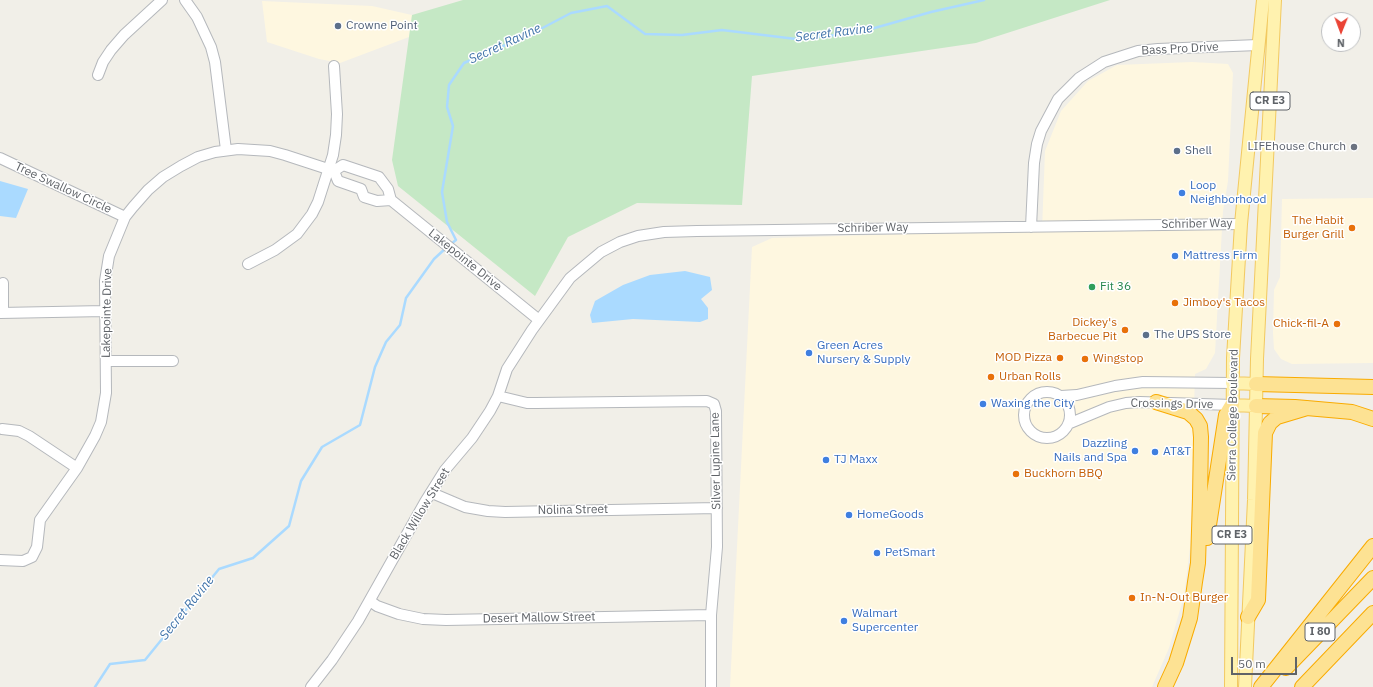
<!DOCTYPE html>
<style>
body{margin:0}
#map{position:relative;width:1373px;height:687px;overflow:hidden;background:#f1efe8;font-family:"IBM Plex Sans",sans-serif}
canvas{display:block}
.north{position:absolute;left:1321px;top:12px;width:40px;height:40px;box-sizing:border-box;background:#fff;border:1px solid #bfc1c3;border-radius:50%;rotate:181deg;font-size:11px;font-weight:700;line-height:16px;text-align:center;color:#5f6368}
.north::after{content:'';display:block;margin:auto;width:14px;height:18px;background:#ea4335;clip-path:polygon(50% 0,100% 100%,50% 72%,0 100%)}
.scale{position:absolute;left:1231px;top:657px;width:66px;height:18px;box-sizing:border-box;border:2px solid #5f6368;border-top:0;padding-left:5px;font-size:12px;line-height:14px;white-space:nowrap;color:#5f6368;-webkit-text-stroke:3px #fff;paint-order:stroke}
</style>
<div id="map">
<canvas width="1373" height="687"></canvas>
<div class="north">N</div>
<div class="scale">50 m</div>
</div>
<script>
const ctx = document.querySelector('canvas').getContext('2d');
ctx.lineJoin = 'round';
function fill(path, color) {
  ctx.fillStyle = color;
  ctx.fill(path, 'evenodd');
}
function shape(rows) {
  const path = new Path2D();
  for (const r of rows) {
    if (r.length === 3) {
      path.moveTo(r[0] + r[2], r[1]);
      path.arc(r[0], r[1], r[2], 0, 2 * Math.PI);
      continue;
    }
    path.moveTo(r[0], r[1]);
    for (let i = 2; i < r.length; i += 2) path.lineTo(r[i], r[i + 1]);
  }
  return path;
}
function trace(path, color, width, dash) {
  ctx.strokeStyle = color;
  ctx.lineWidth = width;
  ctx.lineCap = dash ? 'butt' : 'round';
  ctx.setLineDash(dash || []);
  ctx.stroke(path);
}
function label(font, color, halo, rows, align = 'center') {
  ctx.font = font + ' "IBM Plex Sans",sans-serif';
  ctx.lineWidth = 3;
  ctx.setLineDash([]);
  ctx.textBaseline = 'middle';
  ctx.strokeStyle = halo;
  ctx.fillStyle = color;
  for (const [text, x, y, turn = 0] of rows) {
    ctx.save();
    ctx.translate(x, y);
    ctx.rotate((+turn || 0) * Math.PI / 180);
    ctx.textAlign = isNaN(turn) ? turn : align;
    if (halo) ctx.strokeText(text, 0, 0);
    ctx.fillText(text, 0, 0);
    ctx.restore();
  }
}
const commercial = shape([
 [262,1,372,6,412,15,409,37,340,63,319,59,267,42],
 [1192,62,1228,64,1233,73,1228,181,1223,211,1215,353,1206,369,1195,374,1190,548,1184,596,1169,648,1152,687,730,687,752,247,772,238,1042,230,1045,151,1061,111,1088,81,1117,65],
 [1373,198,1373,363,1292,364,1281,359,1274,349,1273,333,1274,290,1280,277,1282,199]
]);
const green = shape([
 [463,0,1110,0,976,43,752,76,742,205,637,203,568,237,535,296,398,186,392,160,412,15]
]);
const water = shape([
 [0,181,28,189,16,218,0,216],
 [685,271,710,277,712,290,701,299,708,308,708,319,700,322,633,319,592,323,590,315,595,301,623,285,650,275]
]);
const stream = shape([
 [451,244,456,240,447,222,442,192,453,126,447,107,449,85,464,63,533,33,571,13,607,6,645,34,682,35,722,30,796,39,857,33,931,12,984,0],
 [95,687,110,664,145,660,219,569,253,558,289,526,301,481,322,447,360,425,375,367,386,342,400,325,406,298,434,259,447,247]
]);
const minor = shape([
 [185,0,197,17,211,47,215,62,226,150],
 [98,75,103,62,111,50,124,35,162,0],
 [0,158,125,217],
 [334,171,343,165,379,177,388,189,391,200,539,320],
 [361,189,364,197,377,201,391,200],
 [1031,227,1034,163,1037,144,1041,131,1058,99,1079,78,1104,62,1138,51,1158,49,1258,45],
 [248,264,275,250,297,234,312,214,318,202,333,155,336,135,337,114,334,66],
 [3,283,3,313],
 [0,313,105,311],
 [106,361,173,361],
 [1047,415,23],
 [498,396,527,403,536,403,707,401,714,404,716,411,717,547,711,615,711,687],
 [1061,396,1077,395,1115,386,1143,382,1232,383],
 [1068,424,1109,407,1126,403,1140,402,1232,405],
 [2,429,19,431,29,436,77,468],
 [432,493,465,507,488,511,505,512,717,508],
 [0,560,23,561,32,557,37,547,40,520,77,468,95,436,101,422,106,393,105,281,109,256,125,217,133,207,148,190,163,177,181,166,198,157,215,152,238,149,270,151,285,155,334,171,338,181,361,189],
 [370,601,377,606,399,614,423,619,446,620,711,615],
 [311,687,332,660,358,621,425,502,445,470,472,438,490,411,498,396,507,369,532,330,570,278,601,252,620,242,638,236,664,232,697,231,1241,224]
]);
const major = shape([
 [1232,383,1256,384],
 [1232,405,1256,406],
 [1231,687,1233,358,1241,224,1263,0],
 [1245,687,1254,500,1257,359,1275,0]
]);
const highway = shape([
 [1256,384,1373,387],
 [1156,402,1188,412,1196,419,1200,426,1201,437,1200,498,1198,563,1195,582,1190,618,1176,663,1165,687],
 [1256,406,1295,407,1352,412,1373,419],
 [1207,538,1226,415,1232,405],
 [1248,617,1258,600,1265,433,1270,423,1277,417,1307,408],
 [1286,668,1373,578],
 [1261,687,1373,546],
 [1302,687,1373,613]
]);
const markers = [
 [338,26,4,"#5c6f8a"],
 [1354,147,4,"#6b7280"],
 [1177,151,4,"#5c6f8a"],
 [1182,193,4,"#3f7fe0"],
 [1352,228,4,"#e8710a"],
 [1175,256,4,"#3f7fe0"],
 [1092,287,4,"#2e9e5b"],
 [1175,303,4,"#e8710a"],
 [1337,324,4,"#e8710a"],
 [1125,330,4,"#e8710a"],
 [1146,335,4,"#5c6f8a"],
 [809,353,4,"#3f7fe0"],
 [1060,358,4,"#e8710a"],
 [1085,359,4,"#e8710a"],
 [991,377,4,"#e8710a"],
 [983,404,4,"#3f7fe0"],
 [1135,451,4,"#3f7fe0"],
 [1155,452,4,"#3f7fe0"],
 [826,460,4,"#3f7fe0"],
 [1016,474,4,"#e8710a"],
 [849,515,4,"#3f7fe0"],
 [877,553,4,"#3f7fe0"],
 [1132,598,4,"#e8710a"],
 [844,621,4,"#3f7fe0"]
];
const shields = [
 [1270,101,40],
 [1232,535,40],
 [1320,632,30]
];
const shieldNames = [
 ["CR E3",1270,101],
 ["CR E3",1232,535],
 ["I 80",1320,632]
];
const serviceNames = [
 ["Crowne Point",346,26],
 ["Shell",1185,151],
 ["The UPS Store",1154,335]
];
const streetNames = [
 ["Bass Pro Drive",1180,49,-3],
 ["Tree Swallow Circle",63,188,25],
 ["Schriber Way",1197,224,-1],
 ["Schriber Way",873,228,-1],
 ["Lakepointe Drive",465,260,39],
 ["Lakepointe Drive",107,313,-89],
 ["Crossings Drive",1172,404,1],
 ["Sierra College Boulevard",1233,415,-89],
 ["Silver Lupine Lane",716,461,-91],
 ["Nolina Street",573,510,-1],
 ["Black Willow Street",420,514,-59],
 ["Desert Mallow Street",539,618,-1]
];
const worshipNames = [
 ["LIFEhouse Church",1346,147]
];
const shopNames = [
 ["Loop",1190,186],
 ["Neighborhood",1190,200],
 ["Mattress Firm",1183,256],
 ["Green Acres",817,346],
 ["Nursery & Supply",817,360],
 ["Waxing the City",991,404],
 ["Dazzling",1127,444,"right"],
 ["Nails and Spa",1127,458,"right"],
 ["AT&T",1163,452],
 ["TJ Maxx",834,460],
 ["HomeGoods",857,515],
 ["PetSmart",885,553],
 ["Walmart",852,614],
 ["Supercenter",852,628]
];
const foodNames = [
 ["The Habit",1344,221,"right"],
 ["Burger Grill",1344,235,"right"],
 ["Jimboy's Tacos",1183,303],
 ["Dickey's",1117,323,"right"],
 ["Barbecue Pit",1117,337,"right"],
 ["Chick-fil-A",1329,324,"right"],
 ["MOD Pizza",1052,358,"right"],
 ["Wingstop",1093,359],
 ["Urban Rolls",999,377],
 ["Buckhorn BBQ",1024,474],
 ["In-N-Out Burger",1140,598]
];
const leisureNames = [
 ["Fit 36",1100,287]
];
const waterNames = [
 ["Secret Ravine",834,33,-7],
 ["Secret Ravine",505,44,-25],
 ["Secret Ravine",187,608,-51]
];
fill(commercial, '#fef7e0');
fill(green, '#c5e8c5');
fill(water, '#aadaff');
trace(stream, '#aadaff', 2.5);
trace(minor, '#b5b8bc', 12);
trace(major, '#f2c960', 14);
trace(highway, '#f9ab00', 16);
trace(minor, '#fff', 10);
trace(major, '#fff2af', 12);
trace(highway, '#fde293', 14);
for (const [x, y, r, color] of markers) {
  const dot = new Path2D();
  dot.arc(x, y, r, 0, 2 * Math.PI);
  ctx.fillStyle = color;
  ctx.fill(dot);
  trace(dot, '#fff', 1.5);
}
for (const [x, y, w] of shields) {
  const box = new Path2D();
  box.roundRect(x - w / 2, y - 9, w, 18, 3);
  ctx.fillStyle = '#fff';
  ctx.fill(box);
  trace(box, '#5f6368', 1);
}
label('bold 11px', '#5f6368', null, shieldNames);
label('12px', '#4e5e75', '#fff', serviceNames, 'left');
label('12px', '#5f6368', '#fff', streetNames);
label('12px', '#5b616d', '#fff', worshipNames, 'right');
label('12px', '#366cbe', '#fff', shopNames, 'left');
label('12px', '#c56008', '#fff', foodNames, 'left');
label('12px', '#27864d', '#fff', leisureNames, 'left');
label('italic 13px', '#4174aa', '#fff', waterNames);
</script>
